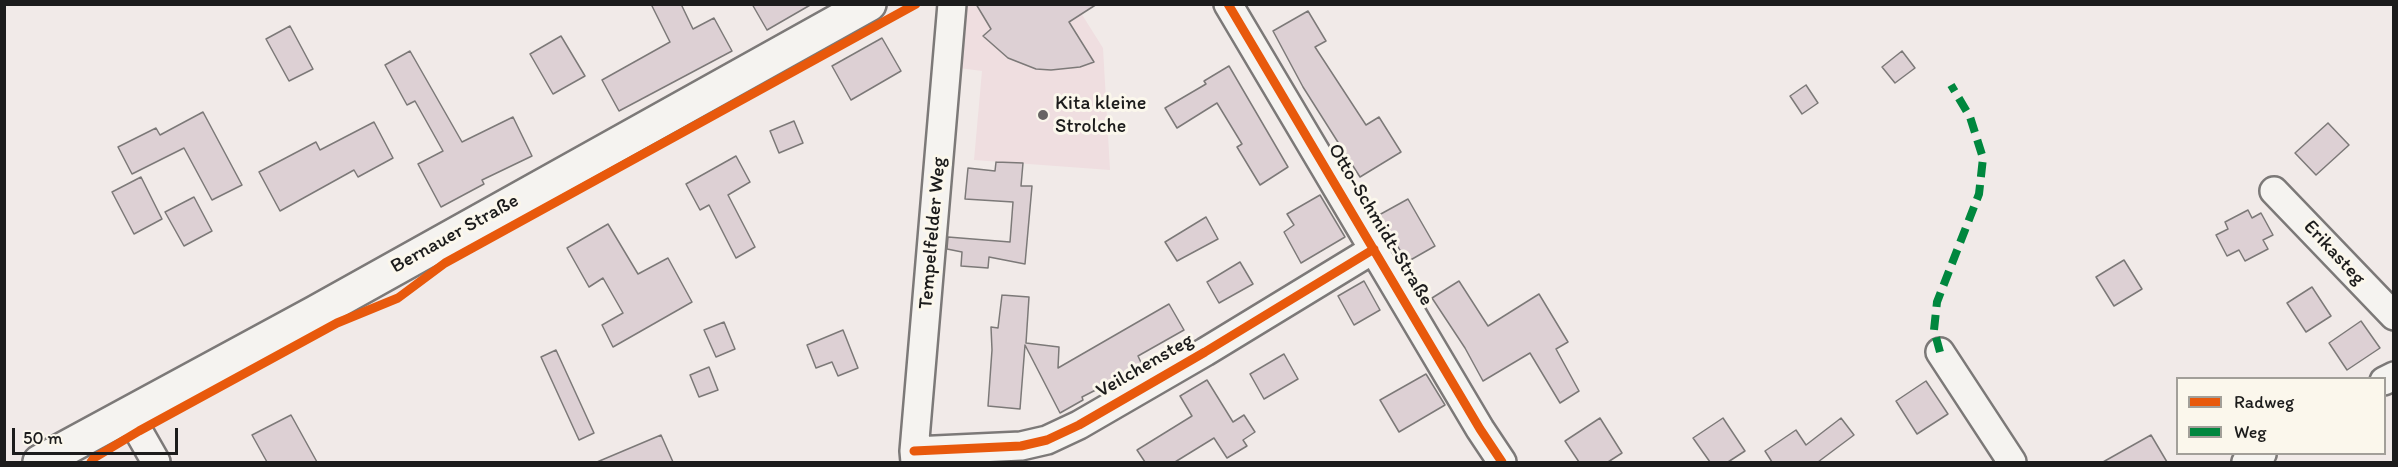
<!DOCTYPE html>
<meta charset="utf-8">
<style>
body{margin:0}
#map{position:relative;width:2398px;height:467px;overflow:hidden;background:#f1eae8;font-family:Itim,sans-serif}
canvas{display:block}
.frame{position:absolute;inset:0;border:6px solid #1c1c1c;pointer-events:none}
.legend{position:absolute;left:2176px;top:377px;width:210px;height:78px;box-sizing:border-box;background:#fbf7ec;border:2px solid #a29f99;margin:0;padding:8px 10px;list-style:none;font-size:18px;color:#1c1c1c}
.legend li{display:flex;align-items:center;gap:12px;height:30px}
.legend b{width:30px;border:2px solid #a29f99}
.scale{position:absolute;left:12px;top:428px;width:166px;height:27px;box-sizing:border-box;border:3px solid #1c1c1c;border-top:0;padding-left:8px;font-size:18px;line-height:21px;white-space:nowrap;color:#1c1c1c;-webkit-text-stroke:4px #fbf7ec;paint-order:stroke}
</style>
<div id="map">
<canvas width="2398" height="467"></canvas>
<div class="frame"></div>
<ul class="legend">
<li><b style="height:8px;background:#e8590c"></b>Radweg</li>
<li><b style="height:8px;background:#00873e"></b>Weg</li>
</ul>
<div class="scale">50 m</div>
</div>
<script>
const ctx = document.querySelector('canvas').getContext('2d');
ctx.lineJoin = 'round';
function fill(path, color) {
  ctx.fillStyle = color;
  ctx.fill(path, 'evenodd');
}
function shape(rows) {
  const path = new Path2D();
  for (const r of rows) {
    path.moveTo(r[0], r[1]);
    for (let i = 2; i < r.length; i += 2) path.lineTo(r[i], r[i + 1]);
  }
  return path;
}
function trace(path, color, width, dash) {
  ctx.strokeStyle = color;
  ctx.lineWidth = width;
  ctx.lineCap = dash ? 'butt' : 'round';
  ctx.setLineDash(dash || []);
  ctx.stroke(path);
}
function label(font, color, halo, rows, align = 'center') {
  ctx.font = font + ' Itim,sans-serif';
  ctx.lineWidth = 6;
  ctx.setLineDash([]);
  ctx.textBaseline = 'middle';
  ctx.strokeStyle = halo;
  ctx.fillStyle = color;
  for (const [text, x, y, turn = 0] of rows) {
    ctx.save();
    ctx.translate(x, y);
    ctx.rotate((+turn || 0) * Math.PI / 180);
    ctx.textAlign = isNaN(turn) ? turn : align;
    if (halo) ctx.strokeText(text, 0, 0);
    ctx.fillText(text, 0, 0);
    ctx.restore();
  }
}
const built = shape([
 [965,5,1076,5,1103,48,1110,170,974,160,982,71,959,68]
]);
const building = shape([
 [651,4,681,4,693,29,714,18,732,51,619,111,602,80,670,42,651,4],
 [752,4,812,4,767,30,752,4],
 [976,4,1097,4,1069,22,1094,62,1080,67,1051,70,1036,69,1008,58,983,36,991,29,976,4],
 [1308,11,1326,41,1315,47,1366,125,1379,117,1401,152,1360,177,1303,87,1273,31,1308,11],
 [290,26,313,69,289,81,266,39,290,26],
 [561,36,585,76,553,94,530,54,561,36],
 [882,38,901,71,851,100,832,66,882,38],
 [410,51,462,142,513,117,532,156,482,180,484,184,441,207,418,164,443,151,415,101,407,105,385,65,410,51],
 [1902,51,1915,68,1895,83,1882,67,1902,51],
 [1229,66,1288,167,1260,185,1237,147,1242,144,1217,103,1177,128,1165,108,1206,84,1204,81,1229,66],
 [1806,85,1818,103,1802,114,1790,96,1806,85],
 [203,112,242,185,212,200,184,148,132,174,118,147,156,128,160,135,203,112],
 [794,121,803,143,779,153,770,131,794,121],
 [374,122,393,158,358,177,354,170,280,211,259,172,316,142,320,150,374,122],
 [2328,123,2349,145,2316,175,2295,153,2328,123],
 [736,156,750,182,728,195,755,247,736,258,709,205,700,210,686,184,736,156],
 [996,162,1023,163,1021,186,1032,186,1025,264,989,257,988,268,961,266,962,252,947,249,948,237,1010,242,1013,202,965,199,968,168,995,171,996,162],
 [141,177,162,219,134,234,112,192,141,177],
 [1320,195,1345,237,1301,263,1284,232,1294,225,1287,214,1320,195],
 [194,197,212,231,184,246,165,212,194,197],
 [1408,199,1435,246,1407,262,1379,215,1408,199],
 [2248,210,2252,218,2261,213,2273,235,2263,240,2268,249,2245,261,2239,250,2227,256,2216,235,2228,229,2225,222,2248,210],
 [1206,217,1218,239,1177,261,1165,242,1206,217],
 [608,224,638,274,668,258,692,302,613,347,602,325,623,313,603,278,589,287,567,248,608,224],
 [2124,260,2142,289,2114,306,2096,277,2124,260],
 [1240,262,1253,284,1219,303,1207,282,1240,262],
 [1364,281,1380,310,1354,325,1338,296,1364,281],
 [1459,281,1488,326,1539,294,1568,342,1556,349,1579,391,1560,403,1530,353,1483,381,1465,348,1432,298,1459,281],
 [2312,287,2331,316,2306,332,2287,303,2312,287],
 [1002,295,1029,297,1026,343,1059,347,1058,368,1169,304,1184,330,1138,356,1144,369,1127,379,1125,375,1082,397,1083,400,1060,413,1025,345,1020,409,988,406,992,350,991,327,998,328,1002,295],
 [2361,321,2380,348,2347,370,2329,343,2361,321],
 [724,322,735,349,716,357,704,330,724,322],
 [843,330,858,368,838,376,832,362,816,368,807,345,843,330],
 [556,350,594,433,579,440,541,357,556,350],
 [1284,354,1298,379,1264,399,1250,374,1284,354],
 [709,367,718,390,699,397,690,375,709,367],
 [1426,374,1445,405,1399,432,1380,400,1426,374],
 [1207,380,1233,422,1244,415,1255,432,1243,440,1247,446,1227,458,1214,438,1175,462,1145,462,1137,450,1192,416,1180,396,1207,380],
 [1926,381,1948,414,1917,434,1896,401,1926,381],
 [291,415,317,462,267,462,252,435,291,415],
 [1600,418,1622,453,1608,462,1579,462,1565,441,1600,418],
 [1723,418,1745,451,1728,462,1710,462,1693,438,1723,418],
 [1841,418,1854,435,1818,462,1772,462,1765,451,1796,430,1806,445,1841,418],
 [661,435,673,462,597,462,661,435],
 [2151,435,2167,462,2103,462,2151,435]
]);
const minor = shape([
 [1228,4,1480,429,1502,462],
 [2274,191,2394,316],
 [1940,352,2012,462],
 [2384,381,2394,376],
 [128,413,156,462],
 [914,451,1021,446,1047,440,1079,425,1205,352,1374,249],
 [915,462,914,451,952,4],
 [2246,462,2262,454]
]);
const major = shape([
 [40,462,315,313,869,4]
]);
const quiet = shape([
 [1940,352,1934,330,1937,302,1979,194,1983,158,1970,117,1951,85]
]);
const cycleway = shape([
 [1228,4,1480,429,1502,462],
 [914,451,1021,446,1047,440,1079,425,1205,352,1374,249],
 [91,462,94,458,139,431,337,323,398,298,445,263,916,4]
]);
const markers = [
 [1043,115,6,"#676463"]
];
const poiNames = [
 ["Kita kleine",1055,104],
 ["Strolche",1055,127]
];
const streetNames = [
 ["Otto-Schmidt-Straße",1380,225,59],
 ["Tempelfelder Weg",933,233,-85],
 ["Bernauer Straße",455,234,-29],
 ["Erikasteg",2334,253,47],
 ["Veilchensteg",1145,366,-30]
];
fill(built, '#efdee0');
fill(building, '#ddd0d4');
trace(building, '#7c7978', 1.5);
trace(minor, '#7c7978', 32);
trace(major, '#7c7978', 38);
trace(minor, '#f5f3f0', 27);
trace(major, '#f5f3f0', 33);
trace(quiet, '#00873e', 8, [15, 8]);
trace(cycleway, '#e8590c', 9);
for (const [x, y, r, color] of markers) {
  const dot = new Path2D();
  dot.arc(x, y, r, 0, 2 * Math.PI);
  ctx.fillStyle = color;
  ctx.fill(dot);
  trace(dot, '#fbf7ec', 2);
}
label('20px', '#1c1c1c', '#fbf7ec', poiNames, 'left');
label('20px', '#1c1c1c', '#fbf7ec', streetNames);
</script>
